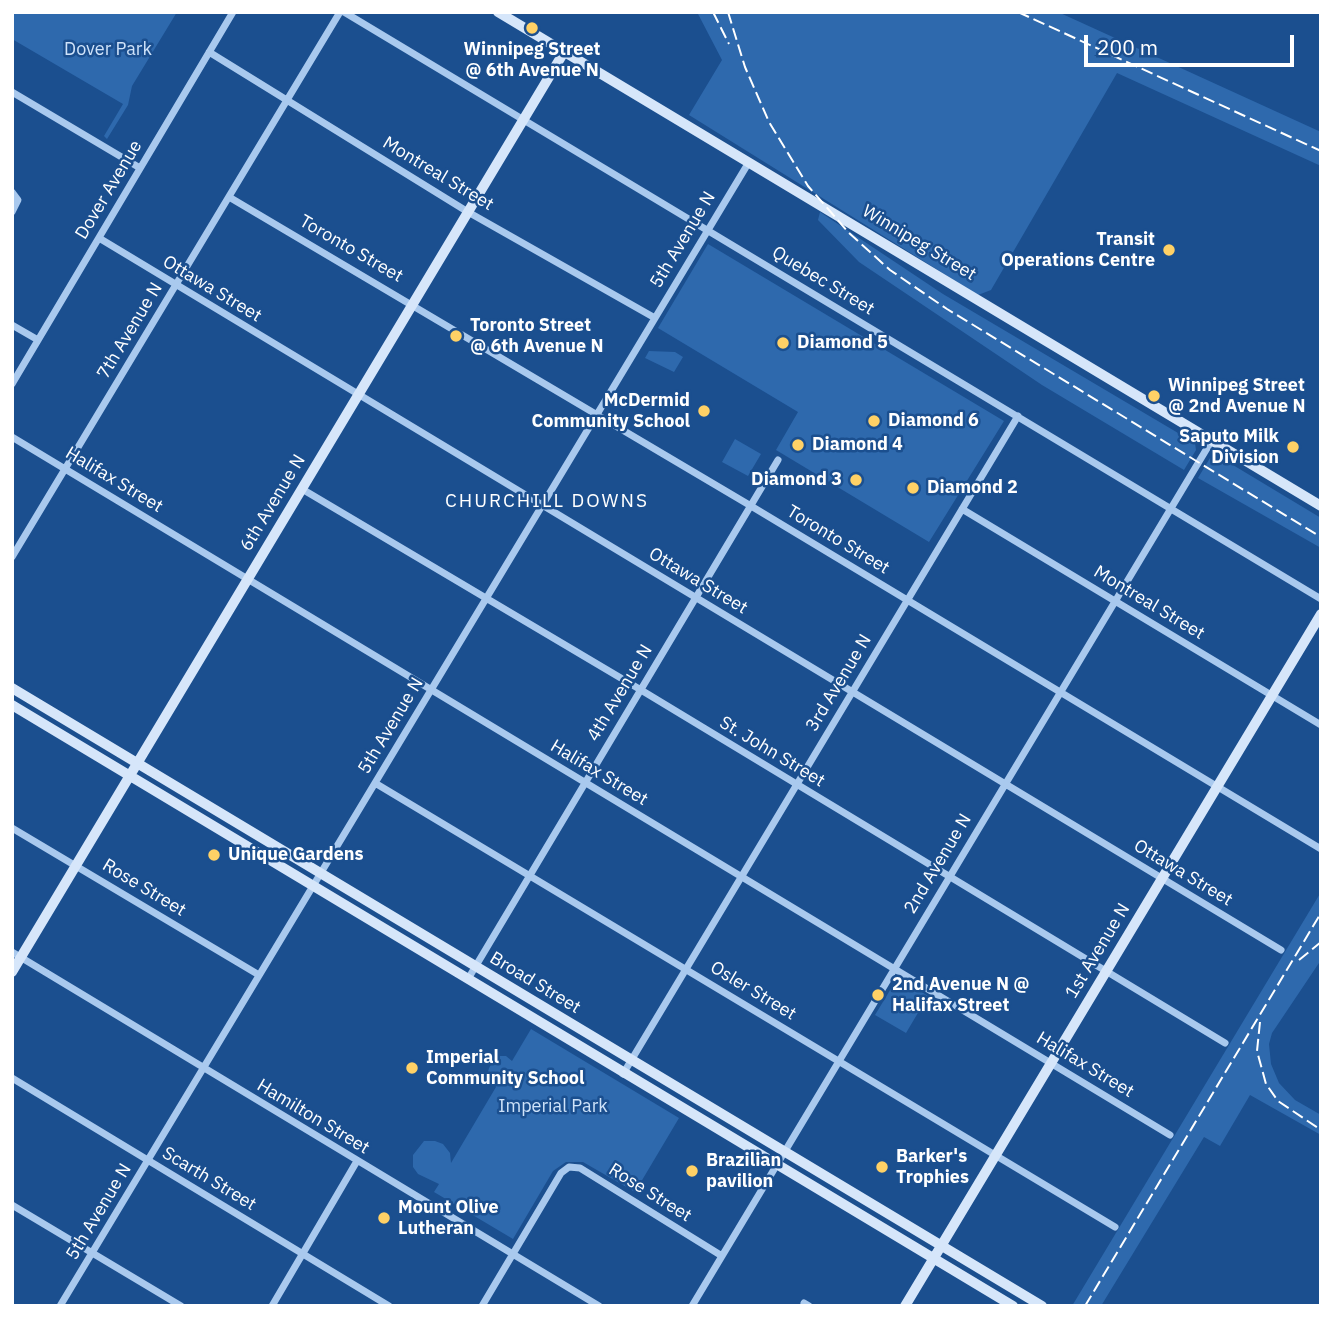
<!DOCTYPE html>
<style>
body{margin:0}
#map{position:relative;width:1333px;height:1318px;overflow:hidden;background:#1b4f8f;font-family:"IBM Plex Sans",sans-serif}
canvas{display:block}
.frame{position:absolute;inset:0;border:14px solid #fff;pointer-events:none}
.scale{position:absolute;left:1084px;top:35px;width:210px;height:32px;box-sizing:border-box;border:4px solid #fff;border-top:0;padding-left:9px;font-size:21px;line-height:24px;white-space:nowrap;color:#fff;-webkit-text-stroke:5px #1b4f8f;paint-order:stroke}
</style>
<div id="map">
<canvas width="1333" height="1318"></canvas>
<div class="frame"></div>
<div class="scale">200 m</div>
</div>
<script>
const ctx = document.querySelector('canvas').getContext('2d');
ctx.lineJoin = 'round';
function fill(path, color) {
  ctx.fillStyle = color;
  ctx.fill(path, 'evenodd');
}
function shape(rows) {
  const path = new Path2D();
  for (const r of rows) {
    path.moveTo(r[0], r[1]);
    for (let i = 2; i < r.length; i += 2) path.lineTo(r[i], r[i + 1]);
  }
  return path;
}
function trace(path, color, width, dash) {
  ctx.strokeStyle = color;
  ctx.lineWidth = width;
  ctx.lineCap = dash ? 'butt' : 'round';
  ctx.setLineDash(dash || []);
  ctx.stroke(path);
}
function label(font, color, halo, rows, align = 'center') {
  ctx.font = font + ' "IBM Plex Sans",sans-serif';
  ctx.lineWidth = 5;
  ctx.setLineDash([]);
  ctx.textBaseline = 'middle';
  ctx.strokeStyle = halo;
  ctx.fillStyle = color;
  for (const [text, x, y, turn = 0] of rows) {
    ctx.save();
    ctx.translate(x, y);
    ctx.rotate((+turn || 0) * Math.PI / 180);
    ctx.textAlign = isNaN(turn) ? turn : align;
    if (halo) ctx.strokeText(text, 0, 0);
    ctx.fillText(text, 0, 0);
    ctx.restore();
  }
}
const green = shape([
 [12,12,177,12,132,86,128,105,107,139,104,136,123,104,12,39],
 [697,12,1058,12,1321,132,1321,166,1117,73,991,290,978,295,689,115,722,60],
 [820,212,943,294,1195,443,1196,450,1184,470,1042,385,859,262,818,220],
 [708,244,1004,421,929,542,776,450,798,412,658,328],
 [649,351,675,352,683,357,674,372,645,358],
 [735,439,761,454,748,476,722,462],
 [1218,456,1321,518,1321,548,1198,478,1210,458],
 [1321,892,1321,960,1272,1033,1269,1044,1271,1064,1279,1083,1295,1100,1321,1115,1321,1135,1250,1095,1220,1146,1204,1137,1101,1306,1072,1306],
 [898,977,928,996,906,1033,875,1015],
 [531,1029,679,1118,635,1192,583,1162,566,1162,553,1171,513,1239,434,1192,439,1184,418,1174,413,1167,413,1155,424,1141,435,1141,443,1144,450,1153,451,1163,496,1087,488,1072,489,1068,496,1056,506,1056,512,1061]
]);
const street = shape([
 [344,12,1321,599],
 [209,52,468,212,655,318],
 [12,92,140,168],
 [12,192,18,200,12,212],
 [229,197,751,506,1321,849],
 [99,238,1281,950],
 [12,325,38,340],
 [12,384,233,12],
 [12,437,1170,1135],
 [302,489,641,690,1225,1043],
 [962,509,1321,725],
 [12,557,340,12],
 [375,783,1115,1227],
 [12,828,259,975],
 [12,952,599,1306],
 [468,979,778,460],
 [623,1074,1018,416],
 [12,1078,389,1306],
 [12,1205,181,1306],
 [804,1303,809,1306],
 [60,1306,749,162],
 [272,1306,357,1161],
 [482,1306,561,1173,569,1167,580,1168,722,1256],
 [692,1306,1212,440]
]);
const secondary = shape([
 [498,12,1321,506],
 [12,688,1042,1306],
 [12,705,1013,1306],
 [12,972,564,52],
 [905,1306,1321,614]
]);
const rail = shape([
 [713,12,729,44],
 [728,12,745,67,769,122,808,186,849,233,890,270,947,309,1321,537],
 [1018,12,1321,151],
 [1299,960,1321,942],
 [1260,1022,1257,1051,1266,1084,1278,1101,1321,1130],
 [1085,1306,1321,913]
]);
const markers = [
 [532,28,7,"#ffd166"],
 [1169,250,7,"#ffd166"],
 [456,336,7,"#ffd166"],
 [783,343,7,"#ffd166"],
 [1154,396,7,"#ffd166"],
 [704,411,7,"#ffd166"],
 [874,421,7,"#ffd166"],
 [798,445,7,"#ffd166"],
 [1293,447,7,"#ffd166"],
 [856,480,7,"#ffd166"],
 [913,488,7,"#ffd166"],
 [214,855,7,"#ffd166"],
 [878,995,7,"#ffd166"],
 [412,1068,7,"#ffd166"],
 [882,1167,7,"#ffd166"],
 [692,1171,7,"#ffd166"],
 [384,1218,7,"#ffd166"]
];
const parkNames = [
 ["Dover Park",108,50],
 ["Imperial Park",553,1107]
];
const poiNames = [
 ["Winnipeg Street",532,50,"center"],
 ["@ 6th Avenue N",532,71,"center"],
 ["Transit",1155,240,"right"],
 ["Operations Centre",1155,261,"right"],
 ["Toronto Street",470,326],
 ["@ 6th Avenue N",470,347],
 ["Diamond 5",797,343],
 ["Winnipeg Street",1168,386],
 ["@ 2nd Avenue N",1168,407],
 ["McDermid",690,401,"right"],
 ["Community School",690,422,"right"],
 ["Diamond 6",888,421],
 ["Saputo Milk",1279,437,"right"],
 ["Division",1279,458,"right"],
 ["Diamond 4",812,445],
 ["Diamond 3",842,480,"right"],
 ["Diamond 2",927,488],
 ["Unique Gardens",228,855],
 ["2nd Avenue N @",892,985],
 ["Halifax Street",892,1006],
 ["Imperial",426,1058],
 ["Community School",426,1079],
 ["Barker's",896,1157],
 ["Trophies",896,1178],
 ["Brazilian",706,1161],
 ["pavilion",706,1182],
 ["Mount Olive",398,1208],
 ["Lutheran",398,1229]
];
const streetNames = [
 ["Montreal Street",438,174,31],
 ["Dover Avenue",109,190,-59],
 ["5th Avenue N",683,240,-59],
 ["Winnipeg Street",919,243,31],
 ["Toronto Street",351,249,30],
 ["Quebec Street",823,281,31],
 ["Ottawa Street",212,289,31],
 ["7th Avenue N",130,331,-59],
 ["Halifax Street",114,480,31],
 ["6th Avenue N",273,503,-59],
 ["Toronto Street",838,540,31],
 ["Ottawa Street",698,581,31],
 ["Montreal Street",1149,603,31],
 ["3rd Avenue N",839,683,-59],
 ["4th Avenue N",620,693,-59],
 ["5th Avenue N",391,726,-59],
 ["St. John Street",772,752,31],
 ["Halifax Street",599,773,31],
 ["2nd Avenue N",938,864,-59],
 ["Ottawa Street",1183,873,31],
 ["Rose Street",144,888,31],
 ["1st Avenue N",1098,951,-59],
 ["Broad Street",535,983,31],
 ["Osler Street",753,991,31],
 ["Halifax Street",1085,1065,31],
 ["Hamilton Street",313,1117,31],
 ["Scarth Street",209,1179,31],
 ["Rose Street",650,1193,32],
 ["5th Avenue N",99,1212,-59]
];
const neighbourhoodNames = [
 ["CHURCHILL DOWNS",547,502]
];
fill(green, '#2e69ad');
trace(street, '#a9c9ee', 7);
trace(secondary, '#d6e6fa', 10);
trace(rail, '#fff', 2, [12, 5]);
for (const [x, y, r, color] of markers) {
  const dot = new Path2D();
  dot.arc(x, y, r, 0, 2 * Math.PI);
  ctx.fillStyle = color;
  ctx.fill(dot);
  trace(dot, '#1b4f8f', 2.5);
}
label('18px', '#cfe3fa', '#1b4f8f', parkNames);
label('bold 18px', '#fff', '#1b4f8f', poiNames, 'left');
label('18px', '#fff', '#1b4f8f', streetNames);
ctx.letterSpacing = '2px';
label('19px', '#fff', '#1b4f8f', neighbourhoodNames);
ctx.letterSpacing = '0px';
</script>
